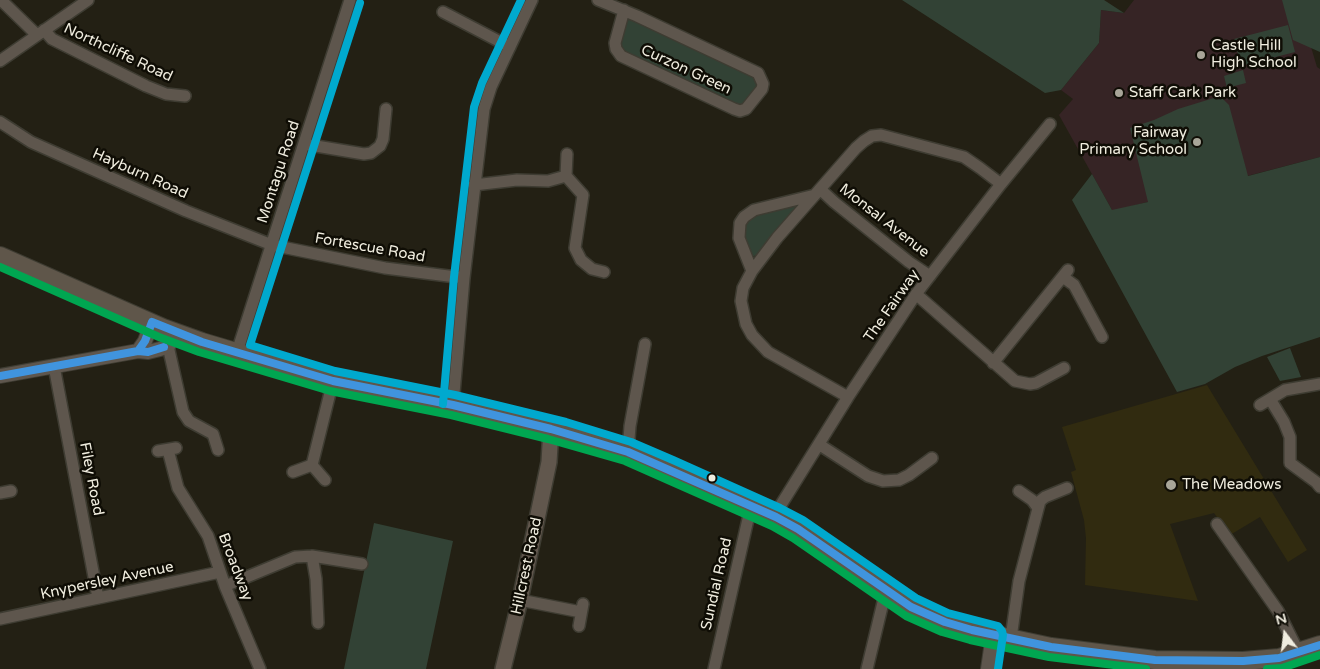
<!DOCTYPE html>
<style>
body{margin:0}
#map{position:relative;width:1320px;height:669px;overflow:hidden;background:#232014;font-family:"Varela Round",sans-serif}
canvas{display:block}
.north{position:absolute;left:1260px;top:609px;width:50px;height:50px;-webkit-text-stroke:4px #0f0d05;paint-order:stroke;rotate:345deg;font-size:14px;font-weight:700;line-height:20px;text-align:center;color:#f0eddf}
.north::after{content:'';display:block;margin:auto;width:18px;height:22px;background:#f0eddf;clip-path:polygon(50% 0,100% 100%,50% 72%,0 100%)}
</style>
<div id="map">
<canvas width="1320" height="669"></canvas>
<div class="north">N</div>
</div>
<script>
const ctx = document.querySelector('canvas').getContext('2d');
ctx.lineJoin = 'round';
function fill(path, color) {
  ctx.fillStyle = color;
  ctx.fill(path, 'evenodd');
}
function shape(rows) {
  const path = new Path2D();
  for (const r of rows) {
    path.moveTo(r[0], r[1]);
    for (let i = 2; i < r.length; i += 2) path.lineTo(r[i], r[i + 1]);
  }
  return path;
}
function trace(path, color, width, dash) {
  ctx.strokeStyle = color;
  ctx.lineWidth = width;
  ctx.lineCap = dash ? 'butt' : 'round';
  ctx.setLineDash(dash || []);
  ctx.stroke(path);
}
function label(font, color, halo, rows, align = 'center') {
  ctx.font = font + ' "Varela Round",sans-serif';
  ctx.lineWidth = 5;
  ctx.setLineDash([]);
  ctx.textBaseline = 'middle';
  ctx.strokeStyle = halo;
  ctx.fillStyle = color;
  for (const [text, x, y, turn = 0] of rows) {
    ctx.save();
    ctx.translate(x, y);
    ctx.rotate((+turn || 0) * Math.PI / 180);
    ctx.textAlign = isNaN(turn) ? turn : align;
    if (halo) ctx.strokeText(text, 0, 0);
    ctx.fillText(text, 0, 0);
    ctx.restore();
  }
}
const built = shape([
 [1207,385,1307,550,1288,562,1260,517,1230,535,1214,513,1170,524,1198,601,1085,585,1086,538,1084,520,1071,472,1076,470,1062,427]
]);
const education = shape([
 [1134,0,1297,0,1317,67,1320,69,1320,157,1117,210,1112,210,1059,115,1073,99,1061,90,1099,43,1101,10,1124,13]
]);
const green = shape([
 [902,0,1104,0,1124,13,1101,10,1099,43,1061,90,1045,93],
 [1282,0,1320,0,1320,52,1293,40],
 [624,10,758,73,763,84,746,109,621,56,615,43],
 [1288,25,1295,52,1241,66,1234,39],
 [1243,70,1246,83,1227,88,1224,76],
 [1217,97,1223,99,1229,105,1248,176,1320,157,1320,337,1262,356,1235,367,1205,384,1177,392,1072,200,1092,174,1112,210,1148,202,1130,128,1154,120,1178,109],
 [796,202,798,209,759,255,749,257,742,232,744,225,752,214],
 [1290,348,1301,377,1280,381,1267,357],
 [374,523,453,541,426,669,344,669]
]);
const minor = shape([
 [1,0,37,35],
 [598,0,637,16,758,73,763,84,762,89,746,109,740,111,734,109,621,56,616,49,615,43,624,10],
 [443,12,510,47],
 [44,30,52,39,146,86,166,94,185,96],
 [0,61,88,0],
 [0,122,31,142,186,211,272,245,385,268,464,278],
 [304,144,364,154,371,153,380,146,383,139,386,109],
 [566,176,567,154],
 [474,185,517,180,548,181,566,176,583,195,575,248,581,260,592,269,604,272],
 [820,189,834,202,909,262,930,276],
 [752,271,739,238,740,223,744,217,754,210,815,195],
 [1063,277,1074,285,1102,337],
 [916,294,1015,381,1030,384,1036,383,1064,368],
 [168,346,183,412,189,421,213,434,218,450],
 [237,352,350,0],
 [993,363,1068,270],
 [54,366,98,598],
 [848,397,768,352,752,335,746,324,741,301,743,288,752,271,777,238,856,148,864,141,872,136,881,135,964,157,980,168,1001,184],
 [1270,399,1284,422,1290,437,1290,463,1316,482,1320,487],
 [453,405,464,278,484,109,491,87,532,0],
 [1260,405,1285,390,1320,384],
 [818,445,823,447,868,476,883,481,899,480,909,475,932,458],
 [168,450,178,488,208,536,225,586,260,669],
 [158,451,176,448],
 [628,452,630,426,645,344],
 [312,465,333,381],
 [293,472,312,465,325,480],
 [1019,491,1032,500,1038,508],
 [0,493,11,491],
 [776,517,779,508,848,397,916,294,1001,184,1050,124],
 [1217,524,1278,611,1299,653],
 [312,556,316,579,318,623],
 [225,586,295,557,312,556,362,564],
 [520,600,581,612],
 [0,619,220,572],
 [579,626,583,604],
 [1011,638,1019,581,1040,501,1045,497,1067,488],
 [714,669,751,506],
 [867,669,886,590]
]);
const tertiary = shape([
 [138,351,145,341,152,322],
 [0,376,138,351,148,352,160,349,168,346,176,333],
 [988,669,993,635]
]);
const secondary = shape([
 [503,669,520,600,549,462,551,429]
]);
const primary = shape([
 [0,256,163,328,202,342,333,381,453,405,551,429,628,452,776,517,798,529,911,607,945,622,972,630,1051,647,1155,660,1243,661,1279,658,1320,645]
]);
const bus1 = shape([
 [138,351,145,341,152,322,202,342,333,381,453,405,551,429,628,452,776,517,798,529,911,607,945,622,972,630,1051,647,1155,660,1243,661,1279,658,1320,645],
 [0,376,138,351,148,352,164,347]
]);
const bus2 = shape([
 [0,267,159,337,199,352,330,391,451,415,548,439,625,461,772,526,793,538,906,616,942,632,970,640,1049,657,1146,669],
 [1267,669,1282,668,1320,655]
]);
const bus3 = shape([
 [360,3,250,345,335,371,455,395,566,422,631,442,673,460,780,508,803,520,916,598,948,613,998,626,1002,631,1003,635,998,669],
 [443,404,454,277,474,107,482,83,521,0]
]);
const markers = [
 [1201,55,5,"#a8a598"],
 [1119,93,5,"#a8a598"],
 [1197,142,5,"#a8a598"],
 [712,478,4.5,"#f0eddf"],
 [1171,485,6,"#a8a598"]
];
const poiNames = [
 ["Castle Hill",1211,46],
 ["High School",1211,63],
 ["Staff Cark Park",1129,93],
 ["Fairway",1187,133,"right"],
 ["Primary School",1187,150,"right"],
 ["The Meadows",1182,485]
];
const streetNames = [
 ["Northcliffe Road",118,53,25],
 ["Curzon Green",686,70,25],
 ["Montagu Road",279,172,-72],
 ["Hayburn Road",140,174,24],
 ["Monsal Avenue",884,221,38],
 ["Fortescue Road",370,248,10],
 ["The Fairway",892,306,-55],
 ["Filey Road",91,479,79],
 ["Hillcrest Road",527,566,-78],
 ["Broadway",235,567,69],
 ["Knypersley Avenue",107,581,-12],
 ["Sundial Road",717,584,-77]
];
fill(built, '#312b10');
fill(education, '#362425');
fill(green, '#324235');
trace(minor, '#3e3c32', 14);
trace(tertiary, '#3e3c32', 16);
trace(secondary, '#3e3c32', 18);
trace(primary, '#3e3c32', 20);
trace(minor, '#5e564d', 11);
trace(tertiary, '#5e564d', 14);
trace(secondary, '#61574d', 15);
trace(primary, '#5f564a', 18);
trace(bus1, '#4094de', 8);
trace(bus2, '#00a651', 8);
trace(bus3, '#00a9ce', 8);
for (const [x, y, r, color] of markers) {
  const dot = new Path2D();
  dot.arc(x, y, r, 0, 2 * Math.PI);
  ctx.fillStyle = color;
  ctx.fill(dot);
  trace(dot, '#0f0d05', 2);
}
label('15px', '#f0eddf', '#0f0d05', poiNames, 'left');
label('15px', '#f0eddf', '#0f0d05', streetNames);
</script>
